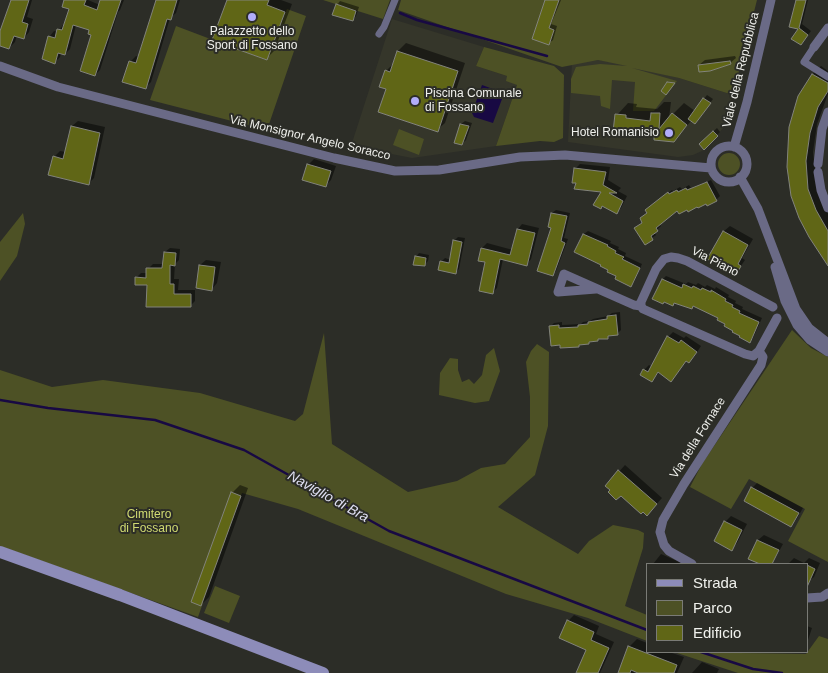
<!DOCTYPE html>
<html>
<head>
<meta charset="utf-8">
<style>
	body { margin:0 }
	#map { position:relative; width:828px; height:673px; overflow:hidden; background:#2c2d27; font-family:Helvetica,sans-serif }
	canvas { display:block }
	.legend { position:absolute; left:646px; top:563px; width:162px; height:90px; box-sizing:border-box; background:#2c2d27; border:1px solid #7a7b76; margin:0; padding:6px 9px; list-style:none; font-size:15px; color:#f0f1ed }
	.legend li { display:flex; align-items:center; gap:10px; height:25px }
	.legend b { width:25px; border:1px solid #7a7b76 }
</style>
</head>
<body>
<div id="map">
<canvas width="828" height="673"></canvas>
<ul class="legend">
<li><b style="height:6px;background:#8d8cb9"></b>Strada</li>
<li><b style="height:14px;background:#4d5125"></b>Parco</li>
<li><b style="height:14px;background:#606616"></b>Edificio</li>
</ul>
</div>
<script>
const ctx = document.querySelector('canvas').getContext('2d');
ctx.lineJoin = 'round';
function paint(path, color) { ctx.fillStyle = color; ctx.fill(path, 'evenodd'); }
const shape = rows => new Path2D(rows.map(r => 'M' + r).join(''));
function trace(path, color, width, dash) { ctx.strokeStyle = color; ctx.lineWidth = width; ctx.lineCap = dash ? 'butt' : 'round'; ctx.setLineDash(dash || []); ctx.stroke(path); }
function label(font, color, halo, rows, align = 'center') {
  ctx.font = font + ' Helvetica,sans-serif'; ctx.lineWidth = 4; ctx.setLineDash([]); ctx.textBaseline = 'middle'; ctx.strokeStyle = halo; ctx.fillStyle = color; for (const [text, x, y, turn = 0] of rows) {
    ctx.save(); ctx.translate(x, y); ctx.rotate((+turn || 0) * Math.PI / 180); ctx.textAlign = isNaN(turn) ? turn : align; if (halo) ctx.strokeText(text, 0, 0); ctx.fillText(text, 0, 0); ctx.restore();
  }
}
const built = shape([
	[392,19,484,47,476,66,507,76,517,85,496,146,412,158,351,146],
	[598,60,625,64,679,78,733,95,725,126,704,150,693,155,678,157,568,142,572,62]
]);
const green = shape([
	[323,0,390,0,383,19],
	[401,0,757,0,733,95,679,78,632,68,677,81,654,111,633,111,635,82,612,80,610,109,601,106,600,96,571,93,571,79,576,67,600,64,627,66,598,60,562,67,398,10],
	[287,9,306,16,267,130,150,100,176,26,266,60],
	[484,47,554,66,564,75,563,138,554,142,540,141,496,146,517,85,506,81,507,76,476,66],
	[399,129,424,139,419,155,393,145],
	'718 164a11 11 0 1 1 22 0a11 11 0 1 1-22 0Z',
	[23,213,25,224,17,256,0,281,0,242],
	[792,330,811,348,828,357,828,562,788,541,805,509,749,479,731,509,690,487,702,464],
	[324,333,332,444,408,492,457,481,481,468,505,464,530,437,530,397,526,362,531,351,537,344,549,352,548,426,535,475,498,507,578,554,589,541,613,525,638,530,644,533,643,548,625,606,647,615,647,641,588,618,506,594,298,509,242,493,198,617,0,546,0,370,52,387,103,380,200,393,295,421,303,414],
	[494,348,500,371,489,401,475,403,439,395,440,373,450,358,458,359,458,370,462,382,469,379,474,384,482,375,486,355],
	[215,586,240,596,229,623,204,613],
	[819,636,828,639,828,673,738,673,674,652,806,654]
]);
const water = shape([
	[482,85,493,89,492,95,502,99,493,123,474,117,472,113]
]);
const shadow = shape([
	[12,0,32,0,27,17,33,19,29,32,24,38,17,35,15,42,9,48,0,45,0,36],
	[65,0,88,0,100,5,101,0,124,0,120,10,118,12,100,70,95,75,92,34,91,29,76,25,70,49,65,54,61,53,60,57,55,62,44,59,50,36,54,31,58,32,63,25,65,25,71,9],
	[157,0,180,0,176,13,170,18,151,82,145,88,130,62,136,56,139,57],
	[228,0,281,0,292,4,274,51,266,59],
	[546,0,561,0,551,24,557,26,553,40,549,43],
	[797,0,808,0,802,24,811,31,804,40,793,38,800,28,790,26],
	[340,1,359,7,356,16,353,20,337,5],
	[406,43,465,63,445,123,437,130,387,88,386,71,394,63,398,51],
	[735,56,736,58,730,63,699,65,705,60],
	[821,66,828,71,828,94,817,124,813,152,816,181,828,209,828,261,810,237,799,97,813,74],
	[707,95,713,99,698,119,692,120,673,141,655,135,617,115,628,103,637,104,636,107,657,109,664,102,671,102,669,118,684,103,695,111],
	[78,121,105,127,94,178,88,184,54,157,60,151,66,152,72,126],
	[465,121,472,123,466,140,462,144,461,124],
	[717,128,720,132,704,148,700,144],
	[314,159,336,166,331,180,325,186,308,165],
	[580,164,610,167,608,180,621,188,618,191,627,196,621,208,616,212,603,205,601,207,603,190,577,182,575,169],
	[711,180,720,196,716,200,688,208,678,209,659,224,661,226,654,232,656,235,645,243,636,228,643,222,641,218,648,212,650,206,672,190,673,191,680,187,682,189,689,185,691,188],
	[556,210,570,213,564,238,568,239,556,271,553,275,552,213],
	[522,224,539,228,531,259,527,264,503,259,497,288,492,293,487,261,482,248,487,243,513,250,518,229],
	[730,226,753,239,742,258,745,260,736,273,709,258,724,231],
	[588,231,611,241,610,243,619,247,618,249,626,253,625,256,642,264,634,282,631,285,610,269,576,252,584,234],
	[458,237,465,238,459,269,455,273,441,262,445,258,451,260,454,241],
	[170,248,180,249,179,260,175,264,174,279,179,279,178,290,195,290,195,301,190,306,136,278,141,273,148,273,148,269,153,264,164,264,165,252],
	[419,253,429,255,428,261,424,265,416,257],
	[206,260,221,262,217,283,212,289,200,265],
	[666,276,686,284,688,282,696,285,698,283,705,287,707,285,715,289,716,287,729,295,728,297,736,301,735,303,743,307,742,309,762,318,753,338,750,341,719,317,663,279],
	[620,312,621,330,617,334,591,340,588,343,551,326,554,323,562,322,562,325,581,324,583,322,590,321,593,319,608,316,612,313],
	[673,332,684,338,686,336,701,346,694,357,659,372,652,381,644,370,649,365,652,367,668,337],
	[625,465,662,498,653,508,611,490,606,486],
	[757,483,803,508,796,520,791,525,752,488],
	[240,485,248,488,209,597,201,605,232,493],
	[731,516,747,524,737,543,732,549,725,522],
	[764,535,783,544,772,564,762,564,750,558,758,540],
	[661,554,684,564,653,564],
	[794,558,804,563,809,558,820,563,814,577,808,582,807,564,788,564],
	[574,615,599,626,596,634,614,642,600,673,577,673,588,650,568,621],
	[807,626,812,628,807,643],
	[637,639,647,643,647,652,669,652,684,657,677,673,642,673,635,670,634,673,619,673,629,647],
	[702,662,719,669,717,673,692,673]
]);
const stream = shape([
	[400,13,417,20,547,56],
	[0,400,48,408,155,420,244,450,389,531,647,630],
	[701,652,753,669,782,673]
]);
const building = shape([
	[11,0,29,0,22,22,28,24,24,39,14,36,9,49,0,46,0,31,11,0],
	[64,0,86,0,84,5,97,10,100,0,121,0,95,76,80,71,91,35,88,34,89,30,73,25,65,55,58,53,55,64,42,59,48,36,55,38,57,29,62,30,69,9,62,7,64,0],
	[156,0,177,0,171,20,167,19,146,89,122,82,129,61,136,63,156,0],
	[227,0,269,0,267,5,285,12,267,60,212,40,227,0],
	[545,0,559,0,549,28,554,30,549,45,532,39,545,0],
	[796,0,806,0,799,28,808,35,801,45,791,39,798,29,789,27,796,0],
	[336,4,356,11,353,21,332,15,336,4],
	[397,51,458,71,438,132,378,112,386,89,379,87,385,70,390,72,397,51],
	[730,61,731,64,710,71,699,72,698,65,730,61],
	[812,74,828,83,828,91,818,107,810,133,806,161,808,189,816,210,828,231,828,266,809,237,799,218,791,196,787,167,789,127,798,96,812,74],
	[667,82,675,83,666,95,661,91,667,82],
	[703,98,711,103,695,124,688,119,703,98],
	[651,113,660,113,659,129,672,113,687,125,674,142,654,140,654,136,613,132,615,114,626,115,626,118,650,121,651,113],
	[460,124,469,126,462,145,454,143,460,124],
	[71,126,100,133,89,185,48,175,53,156,63,159,71,126],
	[713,131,718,136,704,150,699,144,713,131],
	[307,164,331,171,326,187,302,180,307,164],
	[574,168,606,172,603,185,617,193,609,193,623,201,617,214,602,206,601,209,593,205,601,192,574,189,576,183,572,183,574,168],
	[707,182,717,201,707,206,706,204,698,208,697,207,688,212,687,210,679,214,677,211,656,228,658,231,651,236,653,240,645,245,634,228,642,223,640,218,647,213,645,210,668,192,669,194,677,190,678,192,686,188,687,190,707,182],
	[551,213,567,216,561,241,565,243,553,276,537,271,551,228,548,227,551,213],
	[517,229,535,233,527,266,500,259,493,294,479,291,485,262,478,261,481,248,510,255,517,229],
	[723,231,748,245,738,264,741,266,736,275,707,259,723,231],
	[583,234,608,245,607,246,616,251,615,253,624,257,622,259,640,268,631,287,615,279,616,276,607,272,608,270,600,266,601,265,574,252,583,234],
	[453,240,462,242,456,274,438,270,440,261,449,263,453,240],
	[164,252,176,253,175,266,170,265,170,284,174,284,174,294,191,294,191,307,146,307,147,285,135,285,135,277,146,278,146,268,162,268,164,252],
	[415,256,426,258,425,266,413,265,415,256],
	[199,265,215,267,212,291,196,288,199,265],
	[662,279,682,288,683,284,692,288,693,286,701,290,702,288,711,292,711,290,726,299,725,301,733,305,732,307,740,311,739,313,759,322,750,343,739,337,740,336,732,332,733,331,724,326,725,324,717,320,718,318,693,306,692,309,674,303,673,306,664,302,663,304,652,299,662,279],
	[616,315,618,335,608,336,608,339,598,339,598,341,589,342,589,344,579,345,579,347,560,348,560,345,551,346,549,326,559,325,559,328,578,327,578,325,588,324,588,322,607,319,607,316,616,315],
	[667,336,679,343,681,340,697,352,689,363,686,361,671,382,658,372,652,382,640,375,643,369,648,372,667,336],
	[618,470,657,504,647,516,643,512,641,514,621,496,616,500,608,492,610,490,605,486,618,470],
	[751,487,799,513,791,527,744,501,751,487],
	[231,492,241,496,201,606,191,602,231,492],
	[724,521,742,530,732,551,714,541,724,521],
	[757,540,779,550,772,564,760,564,748,559,757,540],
	[807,565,815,569,807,587,807,565],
	[567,620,594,632,591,640,609,648,598,673,576,673,586,650,559,638,567,620],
	[628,646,677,665,674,673,638,673,631,670,630,673,618,673,628,646]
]);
const pedestrian = shape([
	[379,34,384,27,395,0],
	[814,47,804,62,828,77]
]);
const minor = shape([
	[814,47,828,28],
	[0,66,58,87,334,158,395,171,439,170,520,157,565,155,711,168],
	'711 164a18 18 0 1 1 36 0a18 18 0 1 1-36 0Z',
	[734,147,747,102,771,0],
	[818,164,822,129,828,112],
	[818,172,821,190,828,208],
	[740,177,758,209,796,309,809,328,828,343],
	[775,267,785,301,797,325,810,340,828,352],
	[596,289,558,292,564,274,634,305,641,306,643,309,745,354,753,356,759,351],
	[641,306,641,302,656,269,664,259,671,257,678,258,687,261,773,307],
	[692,564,669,551,664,545,660,532,663,520,684,484,761,365,763,357,759,351,777,318],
	[807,598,822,597,828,593]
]);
const secondary = shape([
	[0,552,120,595,323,673]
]);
const markers = [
	[252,17,5,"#b1adfa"],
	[415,101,5,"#b1adfa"],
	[669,133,5,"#b1adfa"]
];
const poiNames = [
	["Palazzetto dello",252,32],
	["Sport di Fossano",252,46],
	["Piscina Comunale",425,94,"left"],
	["di Fossano",425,108,"left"],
	["Hotel Romanisio",659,133,"right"]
];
const streetNames = [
	["Viale della Repubblica",741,70,-76],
	["Via Monsignor Angelo Soracco",310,138,13],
	["Via Piano",715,262,27],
	["Via della Fornace",698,438,-58]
];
const parkNames = [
	["Cimitero",149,515],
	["di Fossano",149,529]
];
const waterNames = [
	["Naviglio di Bra",328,497,29]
];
paint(built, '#35362a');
paint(green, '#4d5125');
paint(water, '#180943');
paint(shadow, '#0007');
trace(stream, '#180943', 2.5);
paint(building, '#606616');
trace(building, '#82837c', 1);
trace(pedestrian, '#6a6a86', 7);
trace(minor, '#6a6a86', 9);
trace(secondary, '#8d8cb9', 12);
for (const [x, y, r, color] of markers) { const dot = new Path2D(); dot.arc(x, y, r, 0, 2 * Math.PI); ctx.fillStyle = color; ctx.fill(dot); trace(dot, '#2c2d27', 2); }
label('12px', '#f0f1ed', '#2c2d27', poiNames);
label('12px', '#f0f1ed', '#2c2d27', streetNames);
label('12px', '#d0da71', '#2c2d27', parkNames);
label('italic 14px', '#dfdff2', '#2c2d27', waterNames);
</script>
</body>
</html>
